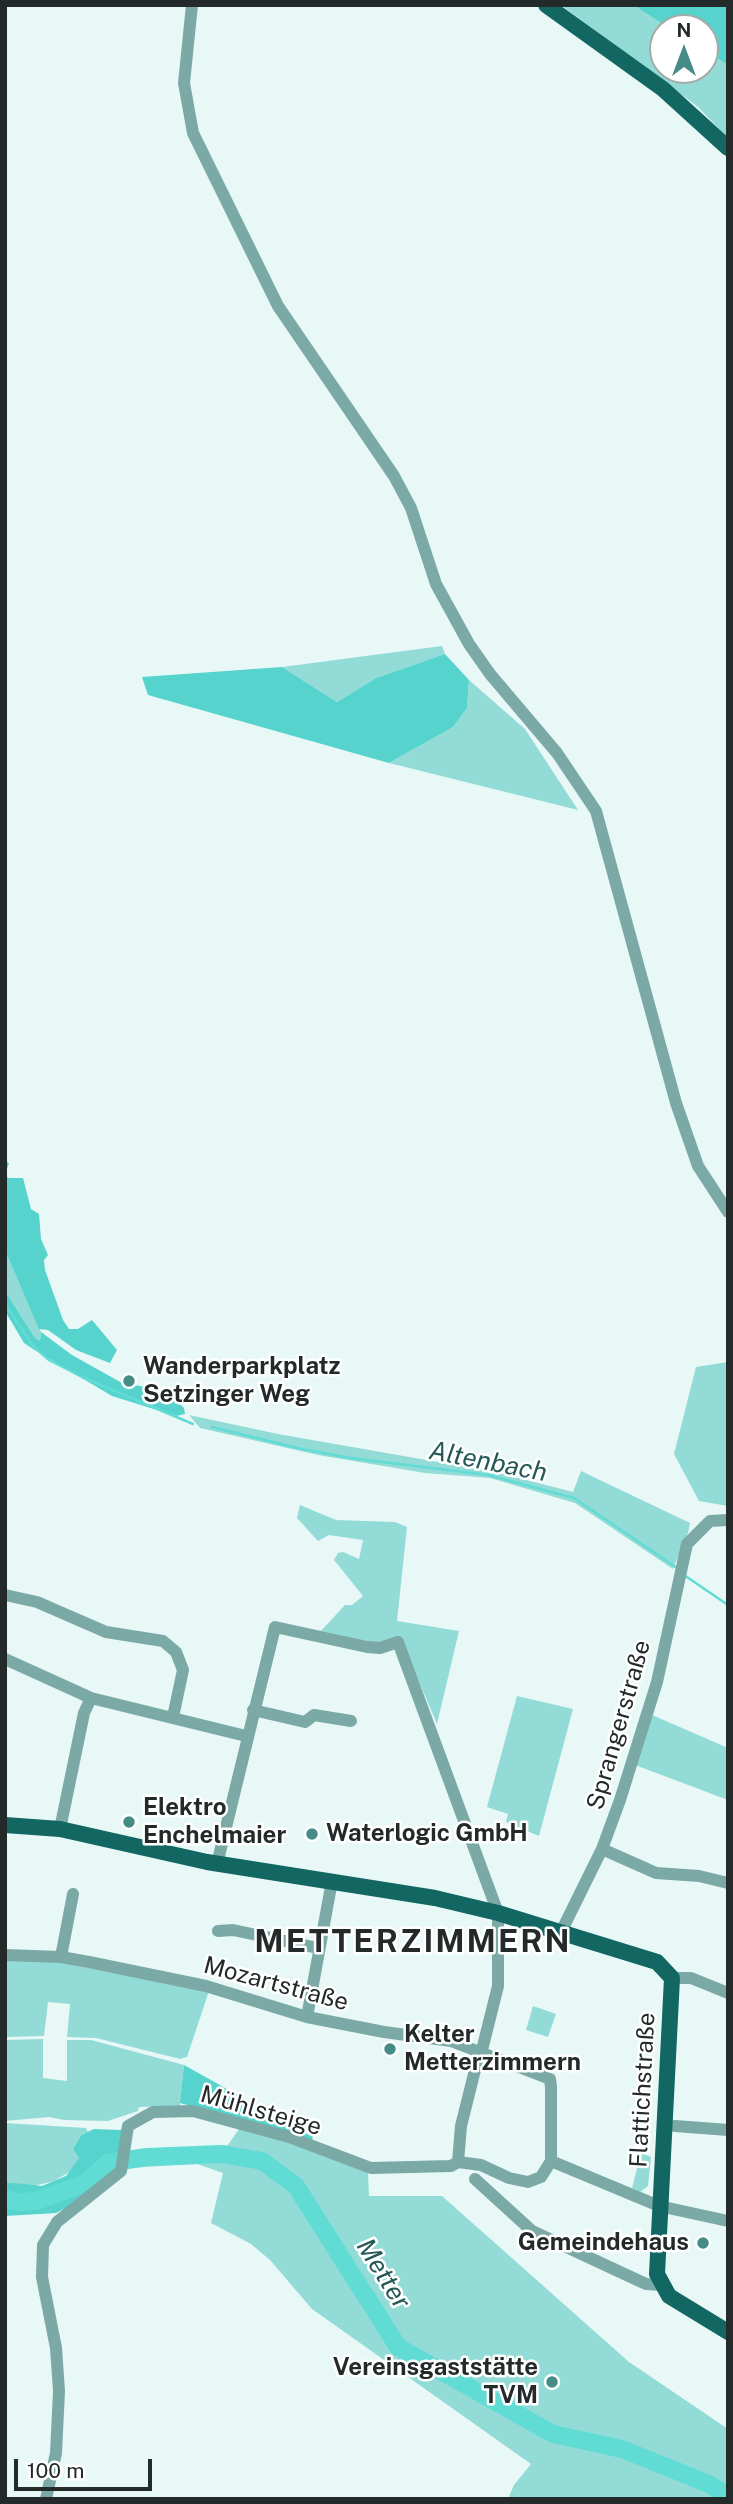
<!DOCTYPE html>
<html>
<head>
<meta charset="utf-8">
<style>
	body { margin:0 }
	#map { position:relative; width:733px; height:2504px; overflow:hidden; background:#e8f8f7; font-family:"Public Sans",sans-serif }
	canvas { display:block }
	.frame { position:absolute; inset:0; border:7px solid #242a29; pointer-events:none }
	.north { position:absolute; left:649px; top:14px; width:70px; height:70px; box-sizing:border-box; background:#fff; border:2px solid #a7aaa9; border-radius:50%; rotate:0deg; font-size:19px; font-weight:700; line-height:28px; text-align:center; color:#242a29 }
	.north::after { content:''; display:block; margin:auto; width:24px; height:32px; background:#458c87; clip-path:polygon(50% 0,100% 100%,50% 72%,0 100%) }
	.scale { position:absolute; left:14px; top:2459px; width:138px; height:32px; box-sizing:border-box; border:4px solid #242a29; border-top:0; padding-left:9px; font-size:21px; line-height:24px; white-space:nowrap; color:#242a29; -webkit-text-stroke:5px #fff; paint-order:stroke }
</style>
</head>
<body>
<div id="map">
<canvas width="733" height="2504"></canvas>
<div class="frame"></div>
<div class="north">N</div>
<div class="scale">100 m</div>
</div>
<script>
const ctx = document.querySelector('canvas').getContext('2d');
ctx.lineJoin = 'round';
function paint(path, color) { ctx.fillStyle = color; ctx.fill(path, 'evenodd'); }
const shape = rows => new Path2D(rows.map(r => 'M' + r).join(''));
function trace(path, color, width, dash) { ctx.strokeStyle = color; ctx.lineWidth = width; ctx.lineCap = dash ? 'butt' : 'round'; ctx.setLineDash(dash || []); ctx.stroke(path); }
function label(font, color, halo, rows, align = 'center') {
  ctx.font = font + ' "Public Sans",sans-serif'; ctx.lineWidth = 5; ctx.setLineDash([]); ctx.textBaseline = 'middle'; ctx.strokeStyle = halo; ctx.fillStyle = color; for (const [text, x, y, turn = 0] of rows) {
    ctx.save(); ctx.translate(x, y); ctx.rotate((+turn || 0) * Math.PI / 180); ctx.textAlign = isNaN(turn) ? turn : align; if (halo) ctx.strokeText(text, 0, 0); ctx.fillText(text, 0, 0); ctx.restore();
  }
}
const green = shape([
	[561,5,633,5,669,28,663,28,663,70,705,70,705,51,728,65,728,138,698,107],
	[442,646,445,654,376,678,337,702,282,667],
	[469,680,525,729,578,810,389,763,453,727,467,708],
	[5,1250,41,1332,40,1341,35,1338,5,1291],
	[728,1362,728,1506,699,1501,674,1454,696,1367],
	[189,1415,278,1434,495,1472,573,1492,581,1471,690,1523,688,1533,673,1569,575,1503,490,1478,425,1473,318,1455,200,1428],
	[300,1505,336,1520,395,1522,407,1527,397,1621,459,1631,437,1724,406,1651,321,1631,345,1605,352,1605,363,1596,334,1560,338,1553,343,1552,359,1559,363,1540,329,1535,318,1541,297,1518],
	[517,1696,573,1709,539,1836,506,1822,508,1814,487,1807],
	[643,1711,728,1748,728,1800,627,1762],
	[5,1960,52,1961,209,1991,187,2057,180,2059,96,2038,67,2037,70,2004,48,2002,44,2036,5,2037],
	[533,2006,556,2014,548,2037,526,2030],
	[43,2039,43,2078,67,2081,67,2040,91,2040,184,2065,180,2106,139,2107,138,2111,108,2121,64,2120,49,2117,5,2121,5,2040],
	[5,2123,86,2128,88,2132,81,2135,73,2149,79,2158,71,2171,54,2181,34,2186,5,2182],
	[241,2126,294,2142,368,2172,369,2196,442,2196,629,2362,728,2429,728,2499,508,2499,514,2485,531,2464,312,2309,270,2260,251,2244,211,2223,223,2173,197,2164,127,2168,127,2153,228,2145],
	[641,2153,651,2157,648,2186,640,2192,632,2188]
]);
const forest = shape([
	[633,5,728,5,728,65,705,51,705,28,669,28],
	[445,654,469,680,467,708,453,727,389,763,148,695,142,677,282,667,337,702,376,678],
	[5,1158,9,1164,5,1173,8,1178,23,1178,31,1209,39,1214,41,1239,48,1255,44,1260,45,1270,63,1320,69,1329,78,1329,92,1320,117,1350,110,1363,76,1350,48,1330,39,1329,5,1250],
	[5,1291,35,1338,40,1341,41,1332,72,1355,122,1383,164,1390,184,1408,185,1414,176,1416,112,1396,33,1349,24,1343,5,1311],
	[184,2065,313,2137,312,2140,180,2103],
	[128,2126,121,2171,104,2188,56,2213,5,2216,5,2182,42,2186,66,2176,79,2158,73,2149,81,2135,94,2129,120,2130]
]);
const stream = shape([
	[5,1304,33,1346,49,1360,84,1378,193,1424],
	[212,1427,297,1448,350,1458,488,1475,574,1498,677,1568],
	[684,1575,728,1605]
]);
const river = shape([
	[5,2199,18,2202,36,2201,84,2184,108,2163,147,2157,221,2154,262,2161,296,2186,398,2347,553,2434,622,2449,709,2484,728,2496]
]);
const minor = shape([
	[192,5,184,83,193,133,278,306,394,476,411,508,436,584,469,644,490,674,557,753,596,811,676,1103,698,1166,728,1212],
	[5,1595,37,1602,106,1632,163,1641,176,1652,183,1670,173,1717],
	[5,1659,91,1698,246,1736],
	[253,1710,305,1722,314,1715,351,1721],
	[60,1829,84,1713,91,1698],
	[602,1849,656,1873,699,1876,728,1883],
	[217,1864,275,1627,367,1647,380,1648,398,1642,498,1913,498,1986,482,2050],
	[218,1931,233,1930,318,1948],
	[561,1932,602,1849,620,1800,657,1682,687,1544,710,1521,728,1520],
	[5,1955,61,1957,89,1962,206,1986,307,2017,384,2032,451,2041,550,2079,551,2087,551,2161,541,2177,528,2182,509,2178,481,2165,458,2162,451,2166,371,2168,289,2137,193,2111,153,2112,128,2126,121,2171,57,2222,43,2245,42,2277,56,2348,59,2391,56,2453,46,2499],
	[61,1957,73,1894],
	[672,1978,691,1978,728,1993],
	[307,2017,332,1881],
	[675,2126,728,2130],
	[551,2161,659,2206,728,2221],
	[458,2162,461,2126,480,2050],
	[475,2179,532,2231,646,2284,661,2285]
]);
const major = shape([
	[546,5,663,89,728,148],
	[5,1825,60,1829,207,1862,435,1898,498,1913,657,1962,672,1978,657,2274,669,2296,728,2332]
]);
const markers = [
	[129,1381,7,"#458c87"],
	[129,1822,7,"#458c87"],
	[312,1834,7,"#458c87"],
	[390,2049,7,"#458c87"],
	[703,2243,7,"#458c87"],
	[552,2382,7,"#458c87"]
];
const poiNames = [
	["Wanderparkplatz",143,1367],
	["Setzinger Weg",143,1395],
	["Elektro",143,1808],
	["Enchelmaier",143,1836],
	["Waterlogic GmbH",326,1834],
	["Kelter",404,2035],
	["Metterzimmern",404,2063],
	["Gemeindehaus",689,2243,"right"],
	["Vereinsgaststätte",538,2368,"right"],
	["TVM",538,2396,"right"]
];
const streetNames = [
	["Sprangerstraße",619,1725,-74],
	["Mozartstraße",276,1984,15],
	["Flattichstraße",643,2090,-87],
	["Mühlsteige",261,2111,16]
];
const waterNames = [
	["Altenbach",488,1462,11],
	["Metter",383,2274,58]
];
const districtNames = [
	["METTERZIMMERN",413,1942]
];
paint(green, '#93dbd6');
paint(forest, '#55d3cc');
trace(stream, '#60dcd5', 2.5);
trace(river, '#60dcd5', 18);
trace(minor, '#7ba9a6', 12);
trace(major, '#126763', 16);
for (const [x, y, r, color] of markers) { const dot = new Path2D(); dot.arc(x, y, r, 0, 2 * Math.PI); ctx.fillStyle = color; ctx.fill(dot); trace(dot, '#fff', 2.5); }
label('bold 24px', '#242a29', '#fff', poiNames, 'left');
label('24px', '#242a29', '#fff', streetNames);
label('italic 26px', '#245956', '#fff', waterNames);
ctx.letterSpacing = '2px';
label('bold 32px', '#242a29', '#fff', districtNames);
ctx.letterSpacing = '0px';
</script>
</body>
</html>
